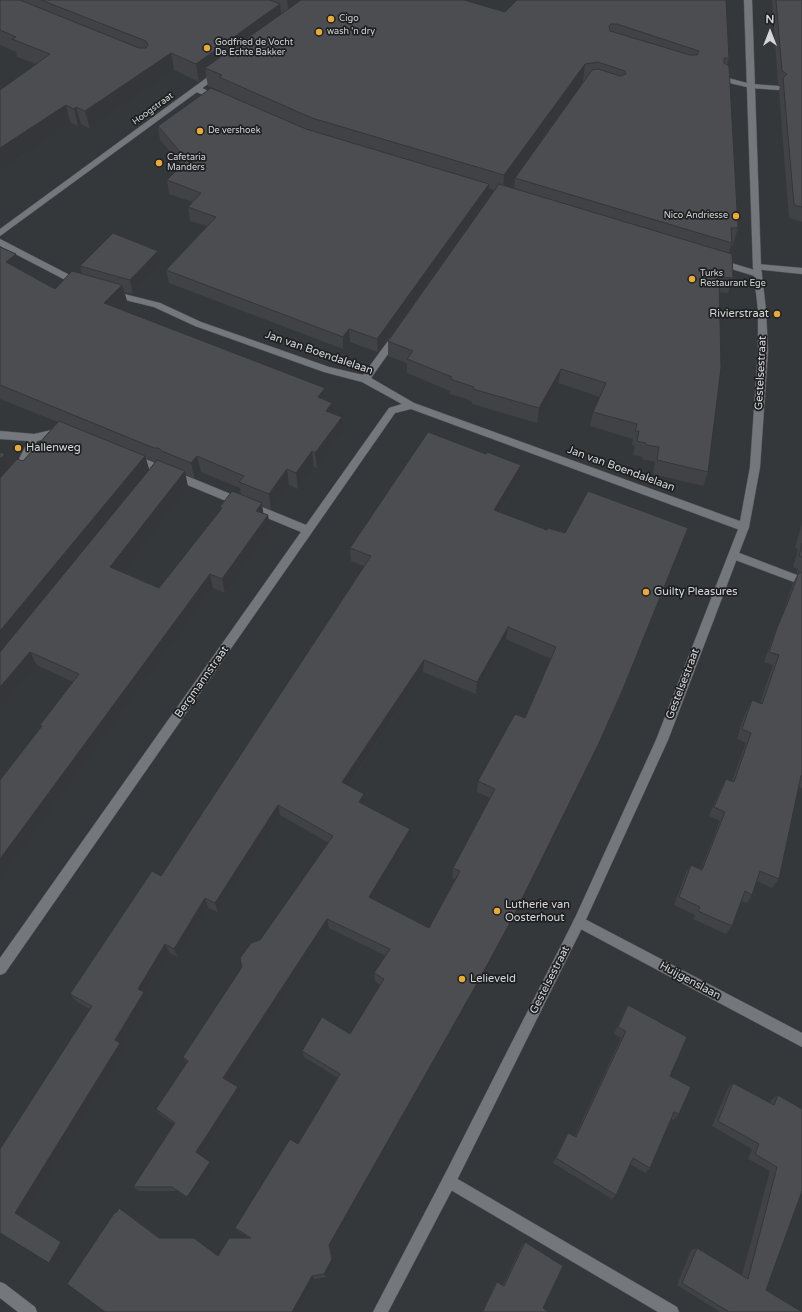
<!DOCTYPE html>
<html>
<head>
<meta charset="utf-8">
<style>
	body { margin:0 }
	#map { position:relative; width:802px; height:1312px; overflow:hidden; background:#35383b; font-family:"Varela Round",sans-serif }
	canvas { display:block }
	.north { position:absolute; left:750px; top:12px; width:40px; height:40px; -webkit-text-stroke:3px #1e1f21; paint-order:stroke; rotate:0deg; font-size:11px; font-weight:700; line-height:16px; text-align:center; color:#d4d6d8 }
	.north::after { content:''; display:block; margin:auto; width:14px; height:18px; background:#d4d6d8; clip-path:polygon(50% 0,100% 100%,50% 72%,0 100%) }
</style>
</head>
<body>
<div id="map">
<canvas width="802" height="1312"></canvas>
<div class="north">N</div>
</div>
<script>
const ctx = document.querySelector('canvas').getContext('2d');
ctx.lineJoin = 'round';
const shape = rows => new Path2D(rows.map(r => 'M' + r).join(''));
function trace(path, color, width, dash) { ctx.strokeStyle = color; ctx.lineWidth = width; ctx.lineCap = dash ? 'butt' : 'round'; ctx.setLineDash(dash || []); ctx.stroke(path); }
function paint(path, color) { ctx.fillStyle = color; ctx.fill(path, 'evenodd'); }
function label(font, color, halo, rows, align = 'center') {
  ctx.font = font + ' "Varela Round",sans-serif'; ctx.lineWidth = 3.5; ctx.setLineDash([]); ctx.textBaseline = 'middle'; ctx.strokeStyle = halo; ctx.fillStyle = color; for (const [text, x, y, turn = 0] of rows) {
    ctx.save(); ctx.translate(x, y); ctx.rotate((+turn || 0) * Math.PI / 180); ctx.textAlign = isNaN(turn) ? turn : align; if (halo) ctx.strokeText(text, 0, 0); ctx.fillText(text, 0, 0); ctx.restore();
  }
}
const service = shape([
	[721,77,724,77,751,84,778,86,782,88,778,90,751,88,721,81,721,77],
	[734,551,802,577,802,585,730,558,729,555,730,552,734,551],
	[449,1174,677,1307,679,1312,658,1312,444,1186,442,1181,444,1176,449,1174]
]);
const minor = shape([
	[194,87,200,87,222,98,221,100,215,100,194,91,194,87],
	[0,239,83,282,84,284,80,287,77,286,0,246,0,239],
	[718,259,761,272,762,274,758,277,715,264,714,262,718,259],
	[757,264,802,268,802,274,754,269,753,267,754,265,757,264],
	[112,291,160,303,201,322,329,367,363,375,394,333,400,333,402,335,400,337,371,378,414,403,748,524,749,527,748,530,740,530,411,409,395,413,5,973,0,975,0,958,301,532,132,462,130,459,132,456,138,456,306,525,389,408,402,404,362,382,324,372,195,326,154,307,109,296,108,294,112,291],
	[61,428,64,429,66,432,64,435,37,441,22,474,4,495,0,496,0,485,14,469,28,441,0,439,0,431,34,434,61,428],
	[579,916,802,1033,802,1047,575,926,573,922,575,918,579,916],
	[0,1282,5,1284,35,1307,37,1312,18,1312,0,1298,0,1282]
]);
const tertiary = shape([
	[744,0,752,0,761,267,766,310,768,351,760,467,749,527,668,740,583,926,454,1186,388,1312,373,1312,444,1176,575,918,656,740,739,527,750,467,758,351,758,310,753,267,744,0],
	[216,71,219,71,223,73,0,236,0,229,216,71]
]);
const wall = shape([
	[0,0,464,0,505,12,726,0,729,58,727,65,738,228,733,245,731,245,729,253,733,278,728,293,719,292,708,472,703,486,653,474,655,462,642,459,643,457,633,455,635,446,632,445,633,439,590,426,593,412,600,397,558,383,537,423,472,404,472,401,450,394,450,391,407,373,407,363,388,356,388,341,495,190,488,188,488,197,378,352,350,342,343,349,169,283,166,270,207,226,190,221,188,207,193,202,169,194,167,180,182,165,160,140,158,126,221,92,221,91,208,86,206,76,199,82,174,70,90,129,81,124,78,126,70,122,36,64,17,57,16,52,0,45],
	[583,81,584,81,515,178,514,189,507,187],
	[772,0,802,0,802,222,789,218,779,91,780,86,778,84],
	[0,247,22,271,55,289,82,274,80,266,158,251,161,265,133,294,124,292,127,301,119,309,325,388,326,400,343,433,317,468,314,467,298,489,289,485,271,509,262,506,263,514,268,515,270,531,225,593,213,588,0,881,0,780,41,727,40,725,73,682,37,665,0,710,5,454,10,467,23,461,58,422,0,399],
	[146,458,155,462,149,470],
	[201,472,240,488,241,495,220,507,221,510,159,588,123,572,188,487,185,475,195,479],
	[519,479,500,512,547,530,565,533,683,541,619,701,596,754,511,926,477,988,330,1248,334,1261,326,1277,105,1312,116,1213,125,1212,160,1238,218,1256,249,1238,239,1232,235,1228,298,1144,338,1078,304,1057,302,1051,350,1034,380,985,375,981,374,973,386,956,329,928,229,1081,241,1093,201,1156,210,1162,214,1167,192,1201,177,1191,139,1191,133,1187,174,1124,161,1115,156,1109,187,1064,183,1057,260,940,329,843,280,815,218,912,208,908,178,957,170,953,145,994,149,1000,122,1044,126,1049,23,1217,69,1246,56,1265,49,1263,0,1233,90,1009,77,1002,70,994,161,876,364,566,351,561,350,548],
	[506,639,551,659,525,718,478,781,477,792,490,798,453,868,452,878,455,879,429,928,373,899,409,839,364,805,348,786,423,672,476,694],
	[802,524,802,788,798,787,779,879,772,888,757,881,752,895,747,903,741,901,732,926,726,934,693,919,695,915,674,905,686,873,691,865,701,869,720,821,709,816,721,788,726,779,732,781,746,743,737,739,741,725,747,710,752,700,760,703,773,665,764,662,772,640,783,613,793,583,798,574,796,573,798,569,793,567,798,549,795,548],
	[628,1005,670,1076,679,1114,673,1120,671,1119,650,1168,645,1173,630,1164,616,1195,612,1199,553,1163,565,1138,568,1133,575,1136,621,1038,614,1034,624,1012],
	[733,1083,770,1103,771,1100,778,1095,802,1109,802,1192,766,1290,802,1312,720,1312,677,1285,691,1250,697,1248,742,1275,770,1171,748,1159,752,1149,712,1126,728,1088],
	[525,1242,543,1308,549,1312,482,1312,495,1284,497,1282,503,1285,522,1245]
]);
const shadedWall = shape([
	[287,0,310,0,289,16],
	[280,4,282,21,205,68,206,76,199,82,196,64],
	[171,53,174,70,90,129,85,111],
	[585,64,583,81,503,193,504,175],
	[66,105,70,122,0,169,0,148],
	[76,107,81,124,78,126,74,109],
	[489,184,488,197,378,352,377,339],
	[158,251,161,265,133,294,130,280],
	[16,254,22,271,6,262],
	[122,285,127,301,109,320,104,303],
	[349,329,350,342,343,349,343,337],
	[561,369,558,383,537,423,539,408],
	[325,388,326,404,318,397],
	[332,403,334,419,326,411],
	[342,417,343,433,317,468,315,453],
	[312,451,314,467,298,489,296,473],
	[5,454,11,470,0,483,0,459],
	[145,456,150,472,0,655,0,631],
	[197,456,201,472,195,479,191,463],
	[521,465,519,479,493,523,494,510],
	[287,469,289,485,271,509,269,494],
	[185,471,188,487,116,582,110,567],
	[262,503,264,518,256,511],
	[268,515,270,531,225,593,222,579],
	[688,528,683,541,619,701,596,754,511,926,477,988,330,1248,334,1261,326,1277,324,1274,329,1245],
	[210,574,213,588,0,881,0,859],
	[508,627,506,639,476,694,477,682],
	[30,652,37,665,0,710,0,687],
	[424,660,423,672,343,793,342,782],
	[364,794,364,805,359,802],
	[278,805,280,815,218,912,215,903],
	[410,829,409,839,369,906,369,897],
	[205,898,208,908,178,957,174,949],
	[327,919,329,928,227,1084,223,1078],
	[165,944,170,953,145,994,149,1000,122,1044,126,1049,23,1217,69,1246,56,1265,49,1263,15,1213,115,1040,138,989],
	[238,1087,241,1093,200,1157,196,1152],
	[210,1162,214,1167,192,1201,187,1197],
	[312,1276,314,1278,295,1312,292,1312]
]);
const building = shape([
	[0,0,20,0,139,48,146,48,148,45,146,41,41,0,270,0,280,4,196,64,171,53,85,111,76,107,74,109,66,105,0,148,0,90,50,54,12,39,16,37,0,30,0,0],
	[301,0,464,0,505,12,517,0,726,0,729,58,724,58,724,63,729,66,738,228,731,228,732,243,515,178,592,70,598,69,620,76,626,74,625,71,598,62,585,64,504,175,312,118,219,77,222,75,205,68,301,0],
	[611,24,617,24,699,51,697,55,690,55,610,31,609,26,611,24],
	[776,0,802,0,802,207,794,205,783,78,787,74,782,71,776,0],
	[211,88,306,129,489,184,377,339,349,329,343,337,166,270,216,217,188,207,201,193,167,180,187,160,158,126,211,88],
	[499,184,732,254,733,278,719,277,721,368,708,472,657,460,659,447,646,445,646,443,637,441,639,431,635,431,637,424,593,412,606,383,561,369,539,408,473,389,474,387,450,379,452,377,407,359,413,351,388,341,499,184],
	[113,233,158,251,130,280,80,266,113,233],
	[0,247,16,254,6,262,55,289,72,271,122,285,104,303,325,388,318,397,332,403,326,411,342,417,315,453,312,451,296,473,287,469,269,494,239,482,244,476,197,456,191,463,162,451,159,448,154,448,0,385,0,247],
	[59,421,145,456,0,631,0,478,17,459,23,461,59,421],
	[428,432,486,454,487,452,521,465,494,510,547,530,548,528,565,533,588,491,688,528,623,689,599,743,513,917,479,980,329,1245,332,1259,324,1274,312,1276,292,1312,105,1312,67,1284,115,1212,116,1213,119,1208,159,1238,194,1238,218,1256,229,1238,251,1238,235,1228,290,1139,298,1144,340,1074,302,1051,322,1017,350,1034,384,979,374,973,390,949,327,919,223,1078,238,1087,196,1152,210,1162,187,1197,172,1187,133,1187,175,1123,156,1109,188,1061,183,1057,242,967,240,958,251,943,260,940,333,836,278,805,215,903,205,898,174,949,165,944,138,989,144,992,115,1040,120,1043,15,1213,61,1242,49,1263,0,1233,0,1149,92,1006,70,994,152,871,161,876,371,556,350,548,428,432],
	[508,627,556,647,525,718,515,714,478,781,495,789,453,868,460,871,429,928,369,897,410,829,359,802,364,794,342,782,424,660,477,682,508,627],
	[0,452,5,454,0,459,0,452],
	[157,460,185,471,110,567,159,588,222,508,220,507,232,491,262,503,256,511,268,515,222,579,210,574,0,859,0,780,42,726,40,725,79,674,30,652,0,687,0,652,157,460],
	[802,544,802,557,799,556,802,544],
	[799,572,802,573,802,776,801,776,779,879,760,871,752,895,745,891,732,926,698,911,700,907,679,897,691,865,702,870,725,812,714,807,726,779,734,782,751,733,742,729,752,700,762,704,779,655,769,652,777,628,788,602,799,572],
	[628,1005,687,1037,670,1076,691,1087,679,1114,674,1112,650,1168,633,1158,616,1195,556,1158,568,1133,576,1137,626,1031,618,1027,628,1005],
	[733,1083,774,1105,778,1095,802,1109,802,1191,766,1290,802,1312,729,1312,682,1283,697,1248,748,1279,777,1167,755,1154,759,1144,718,1121,733,1083],
	[525,1242,563,1266,543,1308,549,1312,485,1312,483,1311,497,1282,504,1286,525,1242]
]);
const markers = [
	[331,19,4,"#e8ab37"],
	[319,32,4,"#e8ab37"],
	[207,48,4,"#e8ab37"],
	[200,131,4,"#e8ab37"],
	[159,163,4,"#e8ab37"],
	[736,216,4,"#e8ab37"],
	[692,279,4,"#e8ab37"],
	[777,314,4,"#e8ab37"],
	[18,448,4,"#e8ab37"],
	[646,592,4,"#e8ab37"],
	[497,911,4,"#e8ab37"],
	[462,979,4,"#e8ab37"]
];
const farPoinames = [
	["Cigo",339,19],
	["wash 'n dry",327,32],
	["Godfried de Vocht",215,43],
	["De Echte Bakker",215,53],
	["De vershoek",208,131],
	["Cafetaria",167,158],
	["Manders",167,168],
	["Nico Andriesse",728,216,"right"],
	["Turks",700,274],
	["Restaurant Ege",700,284]
];
const farStreetnames = [
	["Hoogstraat",153,109,-36]
];
const poiNames = [
	["Rivierstraat",769,314,"right"],
	["Hallenweg",26,448],
	["Guilty Pleasures",654,592],
	["Lutherie van",505,905],
	["Oosterhout",505,918],
	["Lelieveld",470,979]
];
const streetNames = [
	["Jan van Boendalelaan",319,353,19],
	["Gestelsestraat",761,373,-87],
	["Jan van Boendalelaan",621,469,20],
	["Bergmannstraat",202,682,-55],
	["Gestelsestraat",683,684,-69],
	["Gestelsestraat",550,980,-63],
	["Huijgenslaan",690,981,28]
];
trace(service, '#545659', 1);
trace(minor, '#545659', 1);
trace(tertiary, '#545659', 1);
paint(service, '#74777c');
paint(minor, '#74777c');
paint(tertiary, '#74777c');
paint(wall, '#404246');
paint(shadedWall, '#343639');
paint(building, '#4b4d51');
trace(building, '#343639', 1);
for (const [x, y, r, color] of markers) { const dot = new Path2D(); dot.arc(x, y, r, 0, 2 * Math.PI); ctx.fillStyle = color; ctx.fill(dot); trace(dot, '#1e1f21', 1.5); }
label('9px', '#d4d6d8', '#1e1f21', farPoinames, 'left');
label('9px', '#d4d6d8', '#1e1f21', farStreetnames);
label('11px', '#d4d6d8', '#1e1f21', poiNames, 'left');
label('11px', '#d4d6d8', '#1e1f21', streetNames);
</script>
</body>
</html>
